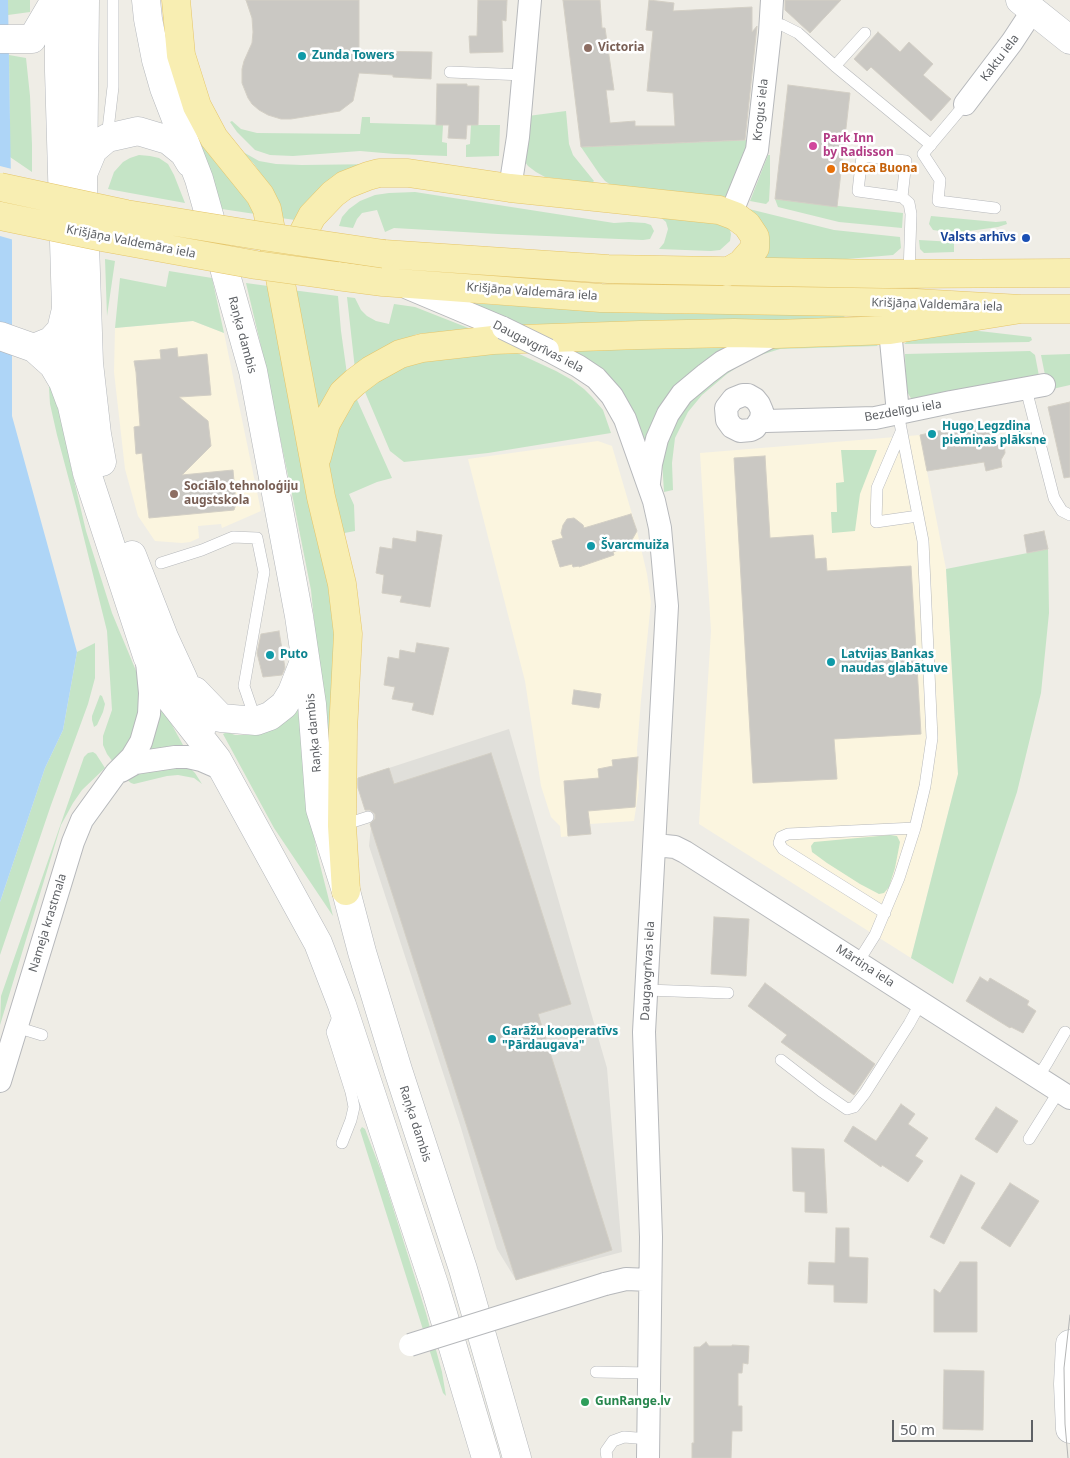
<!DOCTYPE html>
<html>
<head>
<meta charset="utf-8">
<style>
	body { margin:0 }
	#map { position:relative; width:1070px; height:1458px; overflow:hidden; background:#efede6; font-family:"Noto Sans",sans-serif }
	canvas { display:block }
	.scale { position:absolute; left:892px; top:1420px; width:141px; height:22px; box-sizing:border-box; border:2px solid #5e6165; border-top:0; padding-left:6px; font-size:15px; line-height:18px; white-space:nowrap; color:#5e6165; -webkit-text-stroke:4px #fff; paint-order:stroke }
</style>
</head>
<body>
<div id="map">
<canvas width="1070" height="1458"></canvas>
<div class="scale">50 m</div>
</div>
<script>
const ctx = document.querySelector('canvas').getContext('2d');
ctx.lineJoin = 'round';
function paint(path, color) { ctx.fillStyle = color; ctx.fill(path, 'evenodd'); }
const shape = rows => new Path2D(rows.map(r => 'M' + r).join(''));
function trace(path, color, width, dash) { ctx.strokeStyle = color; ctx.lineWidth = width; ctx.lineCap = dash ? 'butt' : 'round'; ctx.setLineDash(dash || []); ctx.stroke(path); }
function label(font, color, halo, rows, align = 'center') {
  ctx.font = font + ' "Noto Sans",sans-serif'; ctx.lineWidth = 5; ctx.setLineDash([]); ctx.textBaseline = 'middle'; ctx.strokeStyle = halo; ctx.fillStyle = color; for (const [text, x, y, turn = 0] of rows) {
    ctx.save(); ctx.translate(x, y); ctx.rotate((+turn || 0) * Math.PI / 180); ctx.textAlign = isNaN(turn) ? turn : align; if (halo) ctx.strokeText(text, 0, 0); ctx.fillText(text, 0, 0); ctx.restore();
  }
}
const commercial = shape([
	[193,321,224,333,261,511,222,528,221,524,198,526,199,538,190,542,182,543,155,541,138,516,125,469,114,372,115,328],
	[920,435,946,569,958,774,911,958,699,824,711,631,700,453],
	[598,441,612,446,637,531,647,574,651,602,641,700,637,750,639,788,634,821,590,824,591,834,561,837,560,826,551,817,541,786,525,681,468,459]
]);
const industrial = shape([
	[509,729,607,1068,622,1252,516,1280,497,1249,461,1128,369,846,371,827,355,779]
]);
const green = shape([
	[8,0,30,0,30,12,8,15],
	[9,55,26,58,30,96,32,145,32,172,10,157],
	[172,55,229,175,251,207,255,214,222,209,199,154],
	[566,111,569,144,573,155,594,181,592,183,545,177,536,172,528,166,523,159,528,116],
	[362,117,370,117,370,123,443,125,442,142,447,143,447,156,395,154,360,151,293,156,270,155,255,150,237,132,230,122,232,121,241,129,257,133,360,134],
	[471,125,500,125,499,156,466,157,466,145,470,144],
	[747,140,745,152,726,197,611,185,605,181,600,175,581,147],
	[243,152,259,161,276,164,302,165,381,164,295,220,281,218,267,183,254,164],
	[139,155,150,156,159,158,168,164,174,175,185,203,108,189,114,172,123,162,130,158],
	[768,155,770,155,770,183,769,201,766,204,750,201],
	[415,192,614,223,629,222,645,223,651,225,654,231,650,239,643,240,498,234,394,228,385,232,377,210,362,213,357,219,353,228,339,226,342,217,349,209,360,201,375,195,389,193],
	[775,199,903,213,902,228,839,222,778,207],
	[749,209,834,230,900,237,901,248,893,255,824,261,752,263,753,216],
	[659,216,711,220,729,227,731,234,730,241,720,250,711,251,659,249,664,243,668,229,666,222],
	[931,216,996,222,1006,221,1007,224,998,227,955,233,933,230,929,224],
	[919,240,954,242,954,252,924,253,920,249],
	[105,259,115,261,107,316],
	[169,271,212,278,224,333,193,321,115,328,120,278,166,287],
	[246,283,268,286,325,543,334,624,335,691,330,779,311,590,294,504,260,342],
	[292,290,338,296,341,331,347,374,320,424],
	[347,297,355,298,361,310,367,316,376,321,389,324,394,304,415,307,471,329,417,334,396,343,355,369],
	[469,303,638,313,842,315,845,317,844,320,521,328],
	[962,329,1031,337,1032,340,1029,342,904,344,917,333],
	[869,338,878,346,780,349,751,358,727,374,702,395,688,412,675,438,672,463,673,490,664,492,662,460,667,436,681,411,697,393,766,345],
	[726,346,698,367,646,446,569,350],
	[1030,351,1035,355,1039,376,912,400,906,390,905,354],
	[515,352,556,371,572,380,584,389,592,397,603,410,611,433,488,453,404,462,390,451,362,385,404,358],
	[1070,354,1070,385,1048,390,1041,355],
	[48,372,51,372,73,476,86,531,112,613,139,678,139,719,128,744,113,762,107,754,103,745,103,736,112,710,107,631,77,510,57,435,50,404],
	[354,393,392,478,377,482,349,494,354,505,355,531,339,534,328,463,331,441],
	[841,450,877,450,860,494,855,531,832,533,831,512,837,512,836,483,844,482],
	[1048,549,1049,613,1041,693,1017,792,953,984,911,958,958,774,946,569],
	[95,643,95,678,88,704,51,805,0,955,0,902,45,768,63,730,77,652],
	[100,695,102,696,105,704,103,712,97,725,94,727,92,720,92,716],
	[161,705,183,745,182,747,146,751],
	[298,709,306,790,317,853,333,916,274,828,223,734,227,732,235,735,252,735,269,731,286,721],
	[93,752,96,754,105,768,82,790,73,803,61,825,0,1025,1,996,84,757,88,753],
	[151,767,190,768,195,773,202,784,194,778,178,775,167,776,134,784,131,783,126,779],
	[890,835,897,836,900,842,895,868,889,887,884,893,879,894,860,884,827,863,812,852,811,846,814,842],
	[362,1127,365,1129,383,1176,426,1313,442,1372,446,1396,443,1393,360,1130]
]);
const water = shape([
	[0,0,8,0,12,243,12,416,77,652,63,730,45,768,0,902]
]);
const pier = shape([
	[0,166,12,169,14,240,0,236]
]);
const building = shape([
	[246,0,359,0,359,51,432,52,431,79,393,77,393,75,359,73,353,101,340,111,291,119,281,119,268,115,259,110,252,104,248,98,242,83,242,69,244,61,252,43,253,32,252,18,246,0],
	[478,0,507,0,506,21,502,20,503,52,470,53,469,36,477,36,478,0],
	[563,0,600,0,602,28,605,28,614,90,606,90,610,123,635,121,635,126,675,126,673,93,647,91,653,31,646,30,649,0,674,3,673,11,752,7,752,32,757,26,745,140,581,147,563,0],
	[785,0,841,0,810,33,785,10,785,0],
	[878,32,900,52,909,42,933,64,923,75,951,99,931,121,871,67,867,71,854,59,878,32],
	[437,84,467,84,467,86,479,86,478,125,467,125,466,139,448,138,449,125,436,125,437,84],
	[788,85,850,93,837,207,775,199,788,85],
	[177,348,178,357,207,354,211,395,179,397,208,421,211,446,182,475,233,470,236,504,234,510,149,518,142,453,136,454,134,427,140,426,136,372,134,361,161,359,160,350,177,348],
	[1070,402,1070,477,1064,478,1048,407,1070,402],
	[994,423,997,438,1004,442,1005,453,1001,460,1002,467,986,471,984,462,927,471,920,435,952,428,957,430,961,426,975,424,976,426,994,423],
	[765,456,770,538,813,535,815,559,826,558,827,571,911,566,921,734,834,739,837,779,753,783,734,458,765,456],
	[631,514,637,531,629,545,629,547,613,552,614,555,579,567,579,566,573,567,572,564,560,567,552,541,563,538,561,533,563,525,567,519,574,518,583,525,584,528,631,514],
	[417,531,442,535,430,607,400,602,402,596,382,593,384,575,376,573,380,547,392,549,393,538,416,542,417,531],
	[1044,531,1048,549,1027,553,1024,535,1044,531],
	[279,631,285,668,282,675,263,677,257,653,261,634,279,631],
	[417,643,449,648,433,715,412,710,414,703,392,699,395,687,384,685,388,657,399,659,400,650,415,653,417,643],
	[574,690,601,694,599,708,572,704,574,690],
	[491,753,571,1004,538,1014,612,1250,516,1280,370,824,375,819,375,814,370,810,365,810,358,788,358,778,389,768,394,784,491,753],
	[638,757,635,807,588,811,591,834,568,836,564,781,599,778,598,769,613,766,612,760,638,757],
	[714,917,749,919,746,976,711,974,714,917],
	[980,977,988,982,990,978,1029,1001,1027,1005,1036,1011,1023,1033,1011,1027,1010,1028,966,1001,980,977],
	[765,983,875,1064,854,1095,781,1042,787,1035,748,1006,765,983],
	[901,1104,915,1114,908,1124,928,1138,915,1156,923,1161,908,1182,882,1165,881,1167,844,1141,853,1126,876,1141,901,1104],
	[996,1107,1018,1121,997,1153,975,1139,996,1107],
	[792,1148,824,1149,827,1213,805,1212,805,1192,793,1191,792,1148],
	[961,1175,975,1183,944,1244,930,1237,961,1175],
	[1010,1183,1039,1201,1010,1247,981,1228,1010,1183],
	[836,1228,849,1228,849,1257,868,1258,867,1303,834,1302,834,1285,808,1284,809,1262,835,1263,836,1228],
	[960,1262,977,1262,977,1332,934,1332,934,1289,940,1293,960,1262],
	[706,1342,709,1346,732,1346,732,1345,749,1346,748,1364,743,1363,742,1373,738,1373,738,1406,742,1406,742,1431,732,1431,731,1458,692,1458,692,1443,694,1443,694,1347,700,1347,706,1342],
	[944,1370,984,1371,983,1430,943,1429,944,1370]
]);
const lane = shape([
	[770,23,782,25,798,33,835,66,931,145],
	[835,66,865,33],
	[450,72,524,75],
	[965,104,923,154,940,180,938,201,995,208],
	[107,138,113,87,113,0],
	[902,197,858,191,862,156,906,161,902,197,909,203,911,214,909,274],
	[1026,389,1054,498,1062,511,1070,515],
	[901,432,877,488,876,522,918,516],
	[161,563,202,550,233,537,257,538,264,572,244,686,256,721],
	[343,825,368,817],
	[885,913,783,849,779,843,781,837,788,834,915,828],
	[858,962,875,935,899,878,915,828,925,786,932,738,923,541,898,413],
	[647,990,728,993],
	[340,1012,332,1032,351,1092,354,1107,351,1120,342,1143],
	[16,1027,42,1035],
	[781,1060,821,1091,847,1109,854,1107,865,1093,909,1024,921,1002],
	[1038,1077,1047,1063,1065,1032],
	[1029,1139,1059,1091],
	[596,1372,650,1373],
	[607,1458,606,1451,613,1441,624,1437,649,1439]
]);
const street = shape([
	[965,104,1012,42,1033,10],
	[510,188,518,137,530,0],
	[727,213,733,209,757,150,770,33,772,0],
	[408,288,503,328],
	[890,330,898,413],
	[548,350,578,366,596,378,612,396,625,419,654,501,660,528,667,606,644,1032,651,1237,648,1458],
	[761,419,755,428,751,430,740,431,732,427,727,420,726,408,733,399,743,395,748,395,755,399,759,404,762,411,761,419,766,421,875,418,951,402,1044,385],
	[649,483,651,464,657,439,668,414,682,394,706,374,722,362,776,334],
	[121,771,135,763,175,757,188,757,201,760,224,770],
	[655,845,675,847,685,852,1070,1098],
	[0,1081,73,842,82,820,116,773,132,757,141,742,149,714,150,693,147,662],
	[605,1284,626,1279,650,1280]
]);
const secondary = shape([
	[85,0,83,184,89,363,97,434,102,462],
	[146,0,148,19,156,60,164,88,199,179,253,371,299,616,312,704,320,809,346,891,362,952,398,1070,463,1269,517,1458],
	[1020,0,1070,40],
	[0,39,32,39],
	[32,39,55,0],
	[83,174,93,150,107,138,138,131,168,140,184,153,190,163],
	[66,309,71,332,74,385,71,402,87,473,147,656,167,695,217,759,318,943,342,1005,435,1287,486,1458],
	[0,336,34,348,53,365,63,382,70,401],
	[34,348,51,341,61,330,66,309,59,71,59,0],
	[132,555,164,637,182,676,203,725],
	[195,691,221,718,256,721,270,716,284,705,292,692,305,659],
	[1070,1344,1068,1384,1070,1429]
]);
const primary = shape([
	[176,0,181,55,197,106,214,138,260,195,267,209,321,497,342,584,348,634,343,731,342,826,346,891],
	[384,254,608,269,884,274,1070,273],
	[289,262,291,256,312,216,333,194,345,185,368,176,379,173,408,173,510,188,719,210,735,216,747,225,755,237,755,248,741,264,727,272],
	[337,276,383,282,601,298,916,303,1021,309,1070,309],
	[317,457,326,423,343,393,355,382,371,370,400,354,422,348,493,340,640,335,734,333,776,334,890,330,1021,309]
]);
const tram = shape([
	[1068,1458,1065,1424,1064,1368,1070,1315]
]);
const streetBridge = shape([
	[503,328,548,350],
	[410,1345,605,1284]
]);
const primaryBridge = shape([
	[0,187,126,214,262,236,384,254],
	[0,216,107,238,256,265,337,276]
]);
const markers = [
	[588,48,5,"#8d6e63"],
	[302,56,5,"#0f9aa8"],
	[813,146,5,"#d1479c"],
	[831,169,5,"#e8710a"],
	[1026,238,5,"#1a4fb4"],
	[932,434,5,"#0f9aa8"],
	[174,494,5,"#8d6e63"],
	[591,546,5,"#0f9aa8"],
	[270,655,5,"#0f9aa8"],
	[831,662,5,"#0f9aa8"],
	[492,1039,5,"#0f9aa8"],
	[585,1402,5,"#2e9e5b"]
];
const educationNames = [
	["Victoria",598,48],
	["Sociālo tehnoloģiju",184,487],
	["augstskola",184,501]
];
const cultureNames = [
	["Zunda Towers",312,56],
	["Hugo Legzdiņa",942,427],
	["piemiņas plāksne",942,441],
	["Švarcmuiža",601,546],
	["Puto",280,655],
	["Latvijas Bankas",841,655],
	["naudas glabātuve",841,669],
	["Garāžu kooperatīvs",502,1032],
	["\"Pārdaugava\"",502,1046]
];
const streetNames = [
	["Kaktu iela",1000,58,-53],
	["Krogus iela",761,110,-84],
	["Krišjāņa Valdemāra iela",131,242,11],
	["Krišjāņa Valdemāra iela",532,292,4],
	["Krišjāņa Valdemāra iela",937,305,2],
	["Raņķa dambis",242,335,75],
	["Daugavgrīvas iela",538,347,27],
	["Bezdelīgu iela",903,411,-10],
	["Raņķa dambis",314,733,-95],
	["Nameja krastmala",48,923,-73],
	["Mārtiņa iela",865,966,33],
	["Daugavgrīvas iela",648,971,-87],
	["Raņķa dambis",415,1124,72]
];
const hotelNames = [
	["Park Inn",823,139],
	["by Radisson",823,153]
];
const foodNames = [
	["Bocca Buona",841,169]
];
const transitNames = [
	["Valsts arhīvs",1016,238]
];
const leisureNames = [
	["GunRange.lv",595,1402]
];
paint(commercial, '#fbf5df');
paint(industrial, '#e0dfda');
paint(green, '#c5e4c6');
paint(water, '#aed5f7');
paint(pier, '#efede6');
paint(building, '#cac8c3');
trace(building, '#d3cfc5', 1);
trace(lane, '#b6b8bb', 12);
trace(street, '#b6b8bb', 24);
trace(secondary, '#b5b8bc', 29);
trace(primary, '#e5c569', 29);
trace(lane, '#fff', 11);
trace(street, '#fff', 22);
trace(secondary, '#fff', 28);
trace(primary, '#f8eeb2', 28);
trace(tram, '#b4b5b5', 1);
trace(streetBridge, '#b6b8bb', 24, []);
trace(primaryBridge, '#e5c569', 29, []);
trace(streetBridge, '#fff', 22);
trace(primaryBridge, '#f8eeb2', 28);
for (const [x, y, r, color] of markers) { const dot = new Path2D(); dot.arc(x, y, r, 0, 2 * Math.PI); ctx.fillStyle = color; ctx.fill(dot); trace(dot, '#fff', 2); }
label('bold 12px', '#785e54', '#fff', educationNames, 'left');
label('bold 12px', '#0d838f', '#fff', cultureNames, 'left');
label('12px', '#5e6165', '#fff', streetNames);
label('bold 12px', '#b23c85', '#fff', hotelNames, 'left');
label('bold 12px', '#c56008', '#fff', foodNames, 'left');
label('bold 12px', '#164399', '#fff', transitNames, 'right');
label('bold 12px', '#27864d', '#fff', leisureNames, 'left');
</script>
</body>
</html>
